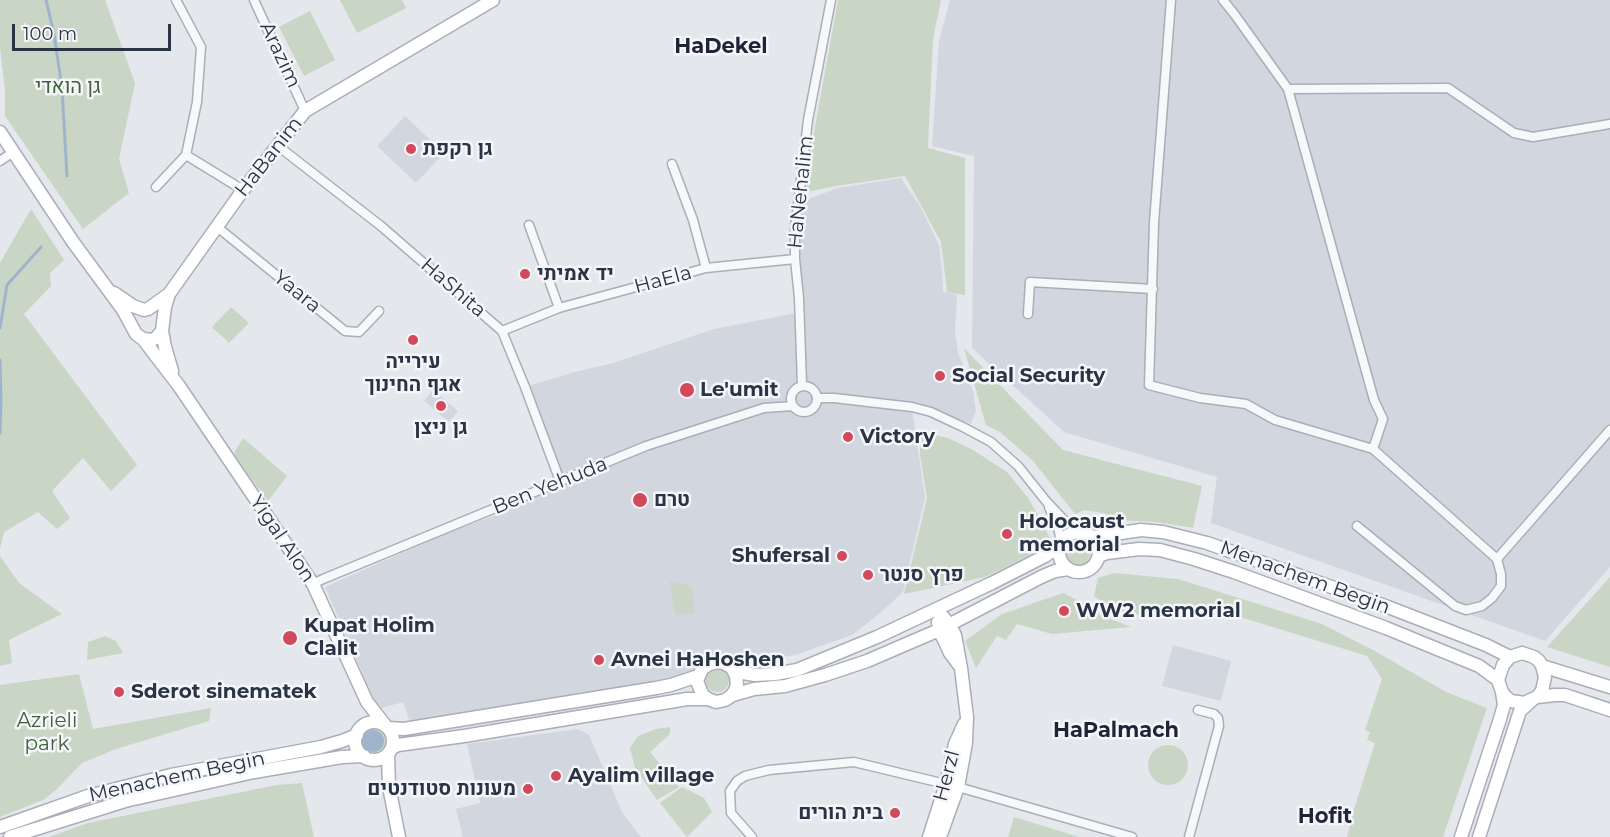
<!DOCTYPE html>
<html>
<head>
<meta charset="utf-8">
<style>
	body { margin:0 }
	#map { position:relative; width:1610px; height:837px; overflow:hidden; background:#e4e7ec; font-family:Montserrat,sans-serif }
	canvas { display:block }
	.scale { position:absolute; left:12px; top:24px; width:159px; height:27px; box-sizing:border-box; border:3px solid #2b3445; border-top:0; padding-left:8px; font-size:18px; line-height:21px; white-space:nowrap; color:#2b3445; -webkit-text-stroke:4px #f4f6f9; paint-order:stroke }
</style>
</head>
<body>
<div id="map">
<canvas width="1610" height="837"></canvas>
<div class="scale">100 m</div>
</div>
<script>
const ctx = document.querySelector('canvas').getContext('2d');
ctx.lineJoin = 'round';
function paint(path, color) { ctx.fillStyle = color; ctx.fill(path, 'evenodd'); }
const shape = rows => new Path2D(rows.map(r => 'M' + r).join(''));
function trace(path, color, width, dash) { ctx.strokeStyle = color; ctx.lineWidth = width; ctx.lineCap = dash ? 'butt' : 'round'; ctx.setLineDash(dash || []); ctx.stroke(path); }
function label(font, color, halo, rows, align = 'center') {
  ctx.font = font + ' Montserrat,Heebo,sans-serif'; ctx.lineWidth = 5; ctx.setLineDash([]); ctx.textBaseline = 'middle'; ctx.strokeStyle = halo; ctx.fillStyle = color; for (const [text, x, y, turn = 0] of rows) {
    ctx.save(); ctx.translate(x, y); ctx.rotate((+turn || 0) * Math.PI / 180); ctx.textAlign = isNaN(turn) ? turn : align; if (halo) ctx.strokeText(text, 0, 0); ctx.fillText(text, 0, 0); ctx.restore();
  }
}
const built = shape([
	[950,0,1610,0,1610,567,1545,641,1211,523,1217,477,1064,432,972,348,974,156,932,146,939,41],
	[405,116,444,153,416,183,377,146],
	[901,178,921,208,939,245,942,271,943,292,957,294,955,331,958,353,973,391,976,411,971,424,947,414,911,402,925,498,903,592,879,614,852,635,795,655,746,662,732,657,716,655,680,678,410,722,403,702,378,709,325,587,447,533,494,516,563,485,525,387,575,372,613,363,714,329,797,313,796,256,800,202,838,188],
	[433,390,458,411,449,422,424,401],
	[1173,645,1231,661,1221,701,1162,686],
	[578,729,589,735,623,814,641,837,463,837,456,809,480,803,467,744]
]);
const green = shape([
	[0,0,105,0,135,83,119,159,129,193,83,229,5,116,5,89,0,48],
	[340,0,402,0,406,8,357,33],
	[838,0,941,0,933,39,928,148,965,158,965,295,947,292,941,242,905,176,836,186,803,193],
	[310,11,335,60,304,76,279,27],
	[31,209,64,260,50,273,51,286,24,314,137,465,111,491,83,458,52,491,70,518,57,529,38,512,4,532,0,549,0,263],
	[231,307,249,323,229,343,212,327],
	[964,348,1063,450,1202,486,1193,528,1156,522,1115,520,1107,514,1085,510,1075,514,1033,461,1000,432,986,425],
	[920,432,948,438,973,450,1007,472,1029,499,1051,540,1040,550,985,577,904,594,927,498,920,455],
	[243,438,287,476,268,501,238,461,234,453],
	'1063 552a14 14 0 1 1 28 0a14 14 0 1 1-28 0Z',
	[0,556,19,583,62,614,9,640,12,663,0,666],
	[1114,573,1178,579,1322,624,1373,650,1446,692,1487,708,1443,837,1347,837,1355,806,1375,743,1367,740,1370,732,1365,730,1382,679,1367,656,1224,612,1194,611,1149,616,1119,612,1094,596,1098,578],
	[1610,577,1610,667,1547,647],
	[670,581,691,586,695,613,675,615],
	[1063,593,1091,607,1100,615,1131,627,1052,634,1017,624,1006,640,997,636,976,668,965,641,1002,614],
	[105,636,116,641,123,653,87,660,88,642],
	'705 680a12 12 0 1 1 24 0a12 12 0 1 1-24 0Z',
	[79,674,93,729,211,708,209,721,116,749,82,763,57,789,45,799,0,817,0,685],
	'358 741a15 15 0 1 1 30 0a15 15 0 1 1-30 0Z',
	[670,727,670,734,650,752,679,787,657,800,635,768,630,748,638,736,656,729],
	'1148 765a20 20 0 1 1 40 0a20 20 0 1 1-40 0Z',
	[302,783,314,837,49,837,88,823,277,785],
	[682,787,704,798,712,812,687,837,660,803],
	[1014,817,1079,837,1008,837]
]);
const water = shape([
	'362 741a11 11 0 1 1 22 0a11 11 0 1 1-22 0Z'
]);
const stream = shape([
	[46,0,54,34,62,88,67,176],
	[0,328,7,285,41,247],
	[0,360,1,401,0,433]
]);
const street = shape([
	[254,0,305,111],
	[1171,0,1154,223,1149,385,1200,398,1246,404,1275,420,1373,449,1497,559,1501,574,1501,586,1492,598,1482,606,1466,610,1455,606,1357,526],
	[1223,0,1235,15,1288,89,1374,400,1383,419,1373,449],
	[1288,89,1448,88,1514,133,1533,137,1610,124],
	[278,146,381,226,502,331,525,387,560,481],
	[186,155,243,190],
	[0,161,13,152],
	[672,164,693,220,706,268],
	[156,187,186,155,197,102,201,47,176,0],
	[529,225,559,308],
	[216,226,345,331,359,332,379,311],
	[1028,314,1030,282,1153,289],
	[502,331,559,308,706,268,795,259],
	[802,385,799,298,795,259,795,230,808,120,831,0],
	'791 399a13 13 0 1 1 26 0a13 13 0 1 1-26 0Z',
	[817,398,834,398,912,407,931,412,963,427,991,442,1018,466,1046,501,1063,519,1083,532],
	[1049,507,1058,527,1061,542],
	[1497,559,1610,430],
	[313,584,323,579,646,446,764,408,793,406],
	[752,837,731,813,730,791,737,781,745,776,769,770,854,762,958,787,1132,837],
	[1189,837,1219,726,1218,718,1214,714,1198,710]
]);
const secondary = shape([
	[0,132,73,242,123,310,136,334,143,339,179,386,313,584,367,702,385,725],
	[114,293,133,306,144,310],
	[148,309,169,294,243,190,305,111,493,0],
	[162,331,165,347,172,371],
	[143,339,152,340,156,338,162,331,165,307,169,294],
	'1059 552a20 20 0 1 1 40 0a20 20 0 1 1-40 0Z',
	[1094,537,1141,530,1163,532,1207,543,1388,607,1486,645,1510,657],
	[1099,556,1107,553,1139,549,1160,550,1194,559,1234,572,1386,628,1479,666,1498,680],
	[936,609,949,624,955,635,961,668,967,717,966,743,958,787,940,837],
	[938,622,939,630,945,642,950,653,959,665],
	[1522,653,1534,657,1539,661,1542,666,1545,677,1542,691,1537,697,1524,703,1511,701,1506,697,1502,692,1498,680,1503,665,1510,657,1522,653],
	[1542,666,1610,687],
	[732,668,736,676,737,684,735,691,731,696,725,700,716,702,708,699,702,694,697,681,702,669,709,664,719,662,723,663,743,673,755,675,775,674,797,670,877,637,992,583,1045,556,1059,546],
	[733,695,754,689,785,686,825,675,867,661,939,630,1041,577,1055,571,1069,569],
	[1537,697,1555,695,1565,695,1610,710],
	'355 741a19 19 0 1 1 38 0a19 19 0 1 1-38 0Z',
	[388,728,404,729,656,688,671,685,698,676],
	[392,748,398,745,464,736,687,699,708,699],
	[388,755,389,787,399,837],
	[0,827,88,796,171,775,321,747,342,741,357,735],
	[10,837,125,801,254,772,342,757,364,756],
	[929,837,946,784,955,744,964,724],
	[1461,837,1500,719,1504,705,1502,692],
	[1479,837,1520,711,1531,701]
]);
const markers = [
	[411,149,6,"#d1495b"],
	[525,274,6,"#d1495b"],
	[413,340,6,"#d1495b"],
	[940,376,6,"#d1495b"],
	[687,390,8,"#d1495b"],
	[441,406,6,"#d1495b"],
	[848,437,6,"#d1495b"],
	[640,500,8,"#d1495b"],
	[1007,534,6,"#d1495b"],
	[842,556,6,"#d1495b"],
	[868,575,6,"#d1495b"],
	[1064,611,6,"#d1495b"],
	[290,638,8,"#d1495b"],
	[599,660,6,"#d1495b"],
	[119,692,6,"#d1495b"],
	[556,776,6,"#d1495b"],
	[528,789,6,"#d1495b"],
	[895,813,6,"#d1495b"]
];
const streetNames = [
	["Arazim",280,55,65],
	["HaBanim",269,157,-52],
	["HaNehalim",801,192,-84],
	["HaEla",663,280,-15],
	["HaShita",453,288,41],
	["Yaara",297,292,39],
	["Ben Yehuda",550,486,-22],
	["Yigal Alon",282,539,56],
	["Menachem Begin",1305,578,20],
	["Herzl",947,776,-75],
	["Menachem Begin",177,777,-12]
];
const parkNames = [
	["גן הואדי",68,87],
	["Azrieli",47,721],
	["park",47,744]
];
const poiNames = [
	["גן רקפת",423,149],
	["יד אמיתי",537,274],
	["עירייה",413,362,"center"],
	["אגף החינוך",413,385,"center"],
	["Social Security",952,376],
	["Le'umit",700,390],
	["גן ניצן",441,428,"center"],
	["Victory",860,437],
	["טרם",654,500],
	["Holocaust",1019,522],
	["memorial",1019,545],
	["Shufersal",830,556,"right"],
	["פרץ סנטר",880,575],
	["WW2 memorial",1076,611],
	["Kupat Holim",304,626],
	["Clalit",304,649],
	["Avnei HaHoshen",611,660],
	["Sderot sinematek",131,692],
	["Ayalim village",568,776],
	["מעונות סטודנטים",516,789,"right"],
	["בית הורים",883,813,"right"]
];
const neighbourhoodNames = [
	["HaDekel",721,47],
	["HaPalmach",1116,731],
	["Hofit",1325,817]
];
paint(built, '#d2d6de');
paint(green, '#c9d6c5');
paint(water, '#9fb4cc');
trace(stream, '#9fb4cc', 3);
trace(street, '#a9aeb7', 11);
trace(secondary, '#a9aeb7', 15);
trace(street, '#f7f8fa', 8);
trace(secondary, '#fff', 12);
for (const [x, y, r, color] of markers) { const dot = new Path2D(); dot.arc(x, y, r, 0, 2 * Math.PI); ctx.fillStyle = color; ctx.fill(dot); trace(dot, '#f4f6f9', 2); }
label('20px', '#2b3445', '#f4f6f9', streetNames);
label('20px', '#3f6138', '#f4f6f9', parkNames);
label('bold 20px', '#2b3445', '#f4f6f9', poiNames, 'left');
label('bold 21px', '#1d2536', '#f4f6f9', neighbourhoodNames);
</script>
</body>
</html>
